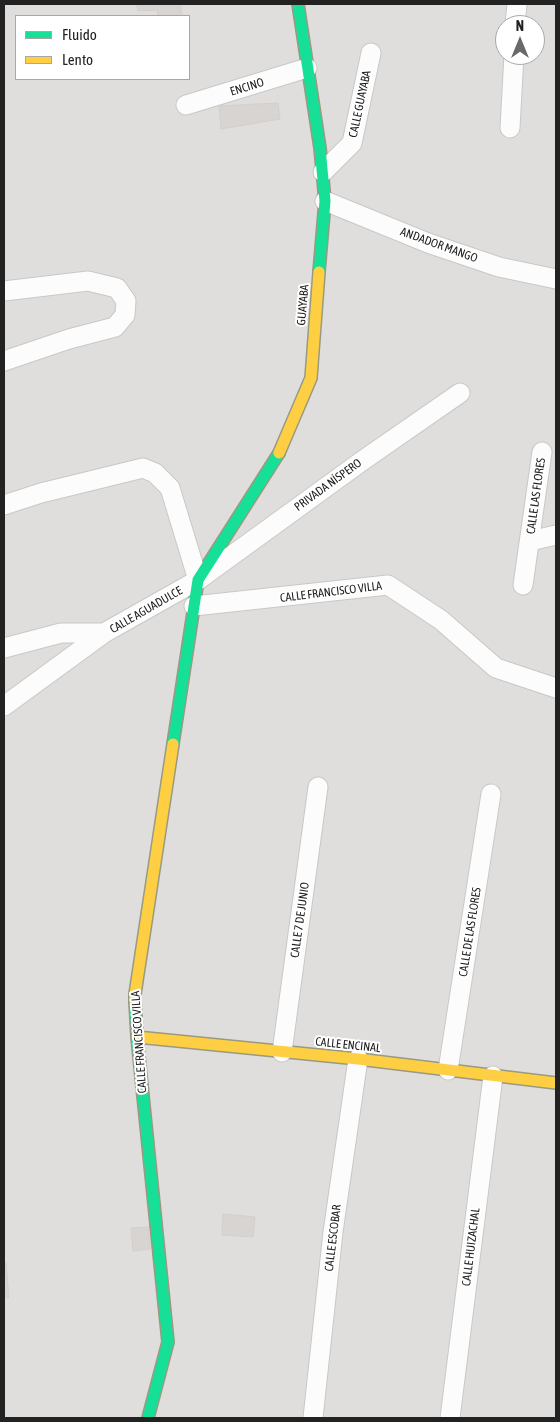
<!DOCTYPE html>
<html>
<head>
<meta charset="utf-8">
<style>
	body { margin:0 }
	#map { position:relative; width:560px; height:1422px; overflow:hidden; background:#f0eeeb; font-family:"Asap Condensed",sans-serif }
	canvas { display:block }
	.frame { position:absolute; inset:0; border:5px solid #222; pointer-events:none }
	.legend { position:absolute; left:15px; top:15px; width:175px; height:65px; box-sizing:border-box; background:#fff; border:1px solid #a7a7a7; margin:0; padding:6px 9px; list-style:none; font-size:15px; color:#222 }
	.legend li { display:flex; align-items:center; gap:10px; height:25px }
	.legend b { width:25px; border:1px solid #a7a7a7 }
	.north { position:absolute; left:495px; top:15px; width:50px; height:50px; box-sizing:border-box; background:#fff; border:1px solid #a7a7a7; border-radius:50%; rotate:0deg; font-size:14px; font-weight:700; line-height:20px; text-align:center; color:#222 }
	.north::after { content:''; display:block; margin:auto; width:18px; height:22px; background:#6a6968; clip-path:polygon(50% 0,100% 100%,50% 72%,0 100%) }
</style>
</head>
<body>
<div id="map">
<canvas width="560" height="1422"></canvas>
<div class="frame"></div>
<ul class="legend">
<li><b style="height:6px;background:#16e098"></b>Fluido</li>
<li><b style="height:6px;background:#ffcf43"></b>Lento</li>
</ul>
<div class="north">N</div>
</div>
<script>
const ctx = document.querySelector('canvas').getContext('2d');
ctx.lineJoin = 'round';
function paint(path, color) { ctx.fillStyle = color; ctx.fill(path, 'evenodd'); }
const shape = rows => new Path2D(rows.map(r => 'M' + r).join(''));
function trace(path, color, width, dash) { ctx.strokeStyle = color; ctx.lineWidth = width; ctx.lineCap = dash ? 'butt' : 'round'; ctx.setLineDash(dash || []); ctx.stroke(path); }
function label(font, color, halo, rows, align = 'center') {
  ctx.font = font + ' "Asap Condensed",sans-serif'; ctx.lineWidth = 4; ctx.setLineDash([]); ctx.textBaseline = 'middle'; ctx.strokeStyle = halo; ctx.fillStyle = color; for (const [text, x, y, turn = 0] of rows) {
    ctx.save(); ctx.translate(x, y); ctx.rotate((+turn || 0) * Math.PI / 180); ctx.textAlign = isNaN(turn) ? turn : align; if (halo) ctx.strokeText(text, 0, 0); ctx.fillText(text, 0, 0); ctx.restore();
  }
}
const residential = shape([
	[4,4,556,4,556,1418,4,1418],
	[16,16,189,16,189,79,16,79],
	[505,25,535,25,535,55,505,55]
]);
const building = shape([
	[137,4,180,4,182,16,158,16,157,10,138,11,137,4],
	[278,103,280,119,221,129,219,106,278,103],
	[223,1214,255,1217,253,1237,222,1235,223,1214],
	[148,1227,150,1249,133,1251,131,1228,148,1227],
	[4,1263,6,1263,9,1298,4,1298,4,1263]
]);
const street = shape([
	[515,25,517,4],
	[186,105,307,68],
	[510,128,514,55],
	[323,172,352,143,371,53],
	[325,201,428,243,499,267,556,279],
	[4,291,88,281,117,288,126,301,125,315,115,327,69,339,4,361],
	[4,505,41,493,143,468,155,473,170,488,198,580],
	[530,541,556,535],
	[523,585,542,452],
	[194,606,388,585,441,620,496,668,556,688],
	[4,648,61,633,104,633],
	[4,706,104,633,198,580,362,461,460,393],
	[282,1052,318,787],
	[448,1070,491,794],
	[313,1418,333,1232,358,1059],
	[450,1418,493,1076]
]);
const fast = shape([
	[298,4,320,148,325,201,319,272],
	[173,744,198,580,279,453],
	[135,1001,137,1037,168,1342,148,1418]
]);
const slow = shape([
	[279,453,311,378,319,272],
	[135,1001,135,994,173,744],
	[137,1037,358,1059,556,1083]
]);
const streetNames = [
	["ENCINO",247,87,-17],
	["CALLE GUAYABA",360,104,-78],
	["ANDADOR MANGO",439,245,20],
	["GUAYABA",303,305,-85],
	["PRIVADA NÍSPERO",328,485,-36],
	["CALLE LAS FLORES",536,496,-82],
	["CALLE FRANCISCO VILLA",331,592,-7],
	["CALLE AGUADULCE",146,610,-30],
	["CALLE 7 DE JUNIO",300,920,-82],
	["CALLE DE LAS FLORES",470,932,-81],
	["CALLE FRANCISCO VILLA",139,1042,-94],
	["CALLE ENCINAL",348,1045,6],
	["CALLE ESCOBAR",333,1238,-83],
	["CALLE HUIZACHAL",471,1247,-83]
];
paint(residential, '#dfdedc');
paint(building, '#d7d4d2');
trace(building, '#d3d0cc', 1);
trace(street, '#c9c8c7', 21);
trace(fast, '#999a82', 14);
trace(slow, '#999a82', 14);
trace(street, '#fdfcfc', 19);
trace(fast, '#16e098', 11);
trace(slow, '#ffcf43', 11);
label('12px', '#222', '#fff', streetNames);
</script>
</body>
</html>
